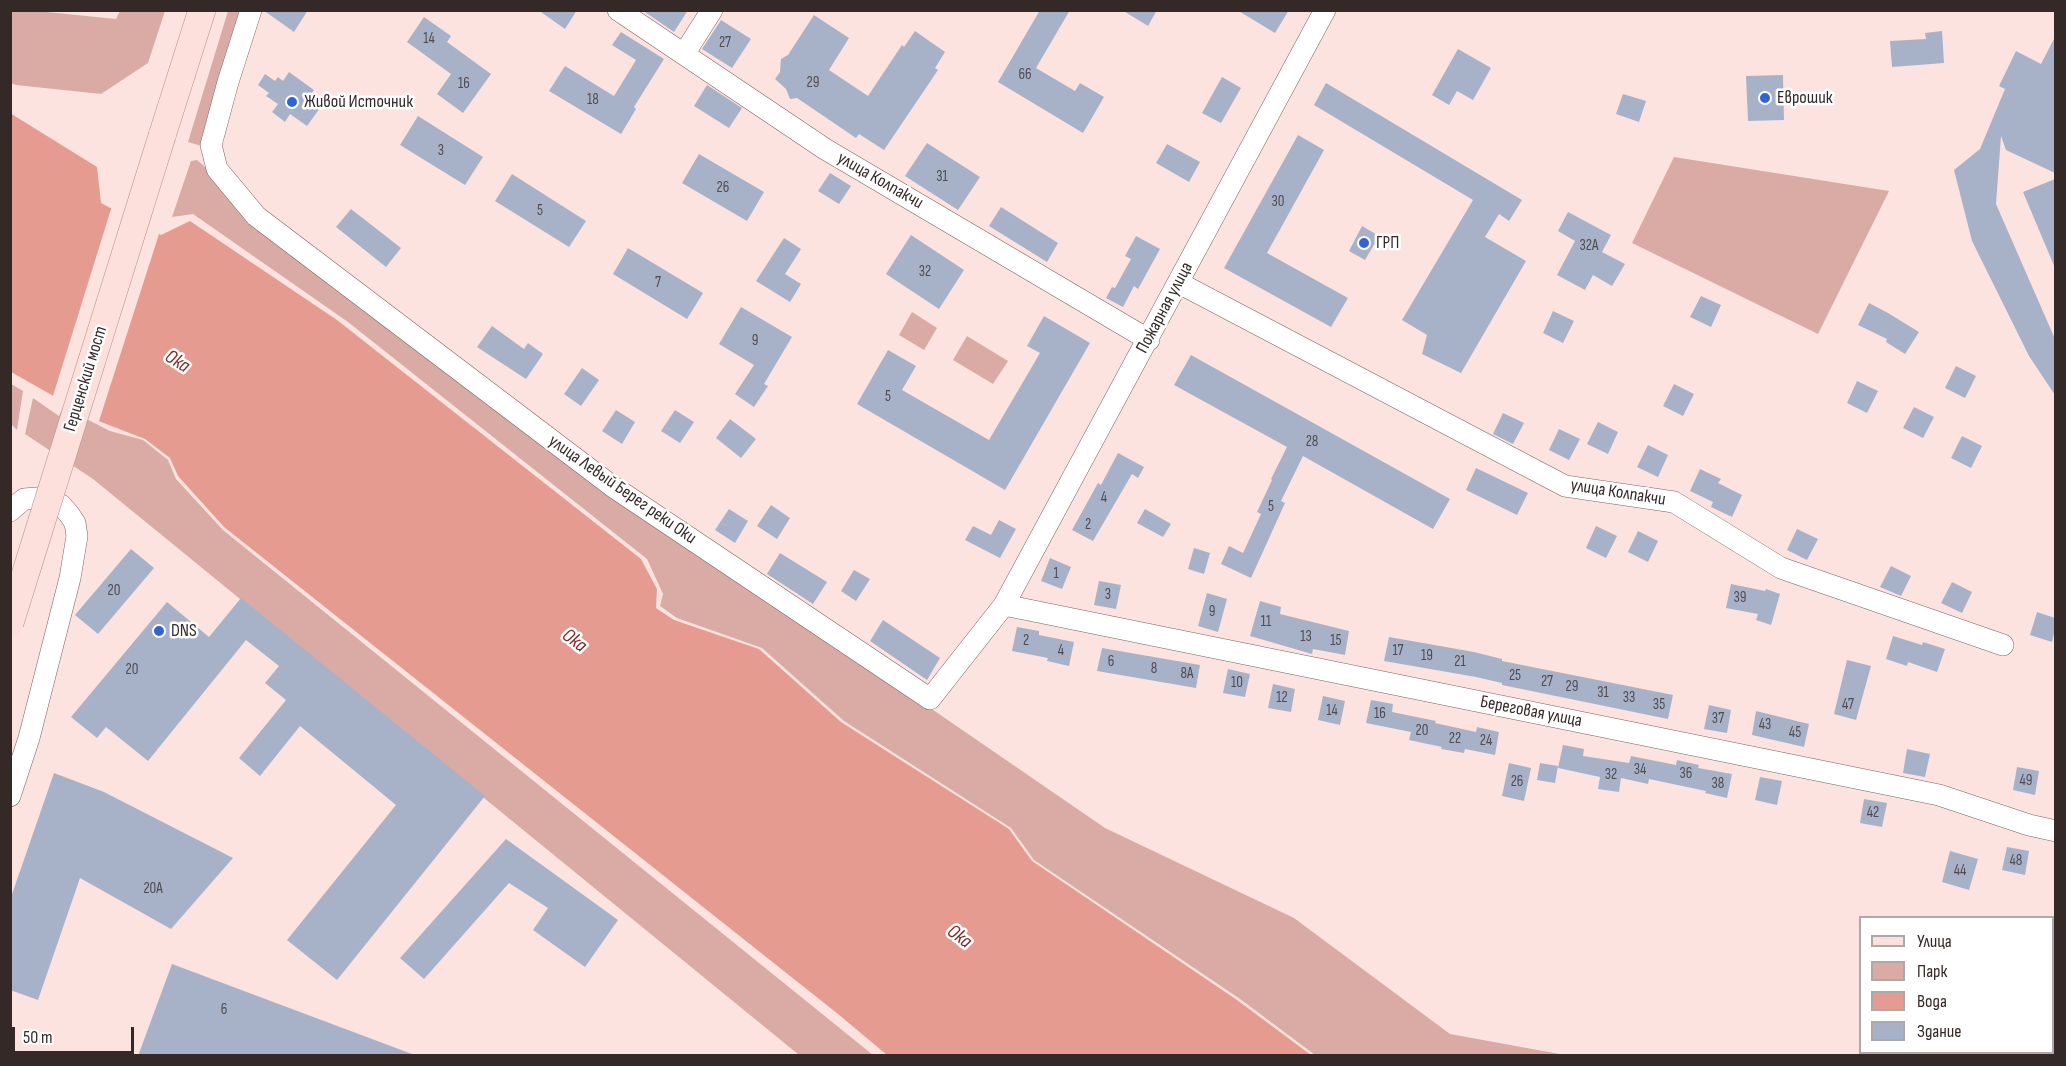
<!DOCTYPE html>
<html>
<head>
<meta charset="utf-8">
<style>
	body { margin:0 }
	#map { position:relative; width:2066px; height:1066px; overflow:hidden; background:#fce3e0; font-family:"Sofia Sans Condensed",sans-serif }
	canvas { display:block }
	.frame { position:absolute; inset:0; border:12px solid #342927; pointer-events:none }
	.legend { position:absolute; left:1859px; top:916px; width:195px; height:138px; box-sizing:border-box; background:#fff; border:2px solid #aea9a9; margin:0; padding:8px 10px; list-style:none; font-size:18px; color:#342927 }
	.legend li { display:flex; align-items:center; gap:12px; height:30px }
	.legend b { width:30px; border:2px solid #aea9a9 }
	.scale { position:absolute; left:12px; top:1027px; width:122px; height:27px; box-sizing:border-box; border:3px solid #342927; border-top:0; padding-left:8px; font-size:18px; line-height:21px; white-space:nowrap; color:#342927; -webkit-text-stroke:4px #fff; paint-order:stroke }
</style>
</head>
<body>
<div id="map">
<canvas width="2066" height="1066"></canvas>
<div class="frame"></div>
<ul class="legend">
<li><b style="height:8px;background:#fddfdb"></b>Улица</li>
<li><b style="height:16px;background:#d9aba4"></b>Парк</li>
<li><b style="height:16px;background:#e69b91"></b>Вода</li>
<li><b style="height:16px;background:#a7b2c9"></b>Здание</li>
</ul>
<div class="scale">50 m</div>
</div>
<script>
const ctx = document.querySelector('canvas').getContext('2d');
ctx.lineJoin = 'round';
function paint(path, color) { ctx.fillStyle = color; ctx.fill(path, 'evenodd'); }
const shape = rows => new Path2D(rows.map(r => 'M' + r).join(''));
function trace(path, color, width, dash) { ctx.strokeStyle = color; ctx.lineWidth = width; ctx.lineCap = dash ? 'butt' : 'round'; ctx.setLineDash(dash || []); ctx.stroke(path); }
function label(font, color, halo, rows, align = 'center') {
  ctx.font = font + ' "Sofia Sans Condensed",sans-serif'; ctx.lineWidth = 5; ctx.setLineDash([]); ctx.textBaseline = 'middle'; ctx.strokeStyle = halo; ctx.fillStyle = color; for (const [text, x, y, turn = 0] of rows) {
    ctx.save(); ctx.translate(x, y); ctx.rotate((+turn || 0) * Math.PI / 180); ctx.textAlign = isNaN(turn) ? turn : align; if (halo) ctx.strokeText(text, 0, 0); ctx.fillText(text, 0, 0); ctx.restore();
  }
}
const green = shape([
	[10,11,37,11,116,19,120,11,165,11,148,63,101,94,16,85,11,83],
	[228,11,244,11,205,147,188,142],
	[1674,157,1889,191,1818,334,1632,243],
	[197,160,229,188,252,217,923,703,1105,828,1294,918,1450,1034,1565,1055,1315,1055,1240,999,1034,860,1011,828,844,721,762,648,677,618,660,606,663,594,647,559,348,322,193,214,172,217,191,161],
	[912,312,937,328,924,350,899,335],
	[967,336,1008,361,993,384,953,360],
	[11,384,23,391,17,430,11,424],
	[33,398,59,416,63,407,110,431,143,440,168,460,176,479,223,530,873,1055,799,1055,93,479,25,434],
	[2055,1017,2055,1055,1860,1055,1875,1052,2052,1052,2053,1018]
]);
const water = shape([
	[10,113,97,167,101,203,161,235,190,221,337,320,641,559,657,589,656,608,674,620,759,649,841,722,1009,829,1032,861,1237,1000,1311,1055,887,1055,838,1014,224,527,178,476,170,458,145,439,96,420,11,372]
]);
const pier = shape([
	[112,206,160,231,98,424,52,399]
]);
const building = shape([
	[263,10,308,10,294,32],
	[538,10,577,10,565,29],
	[642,10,688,10,674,32],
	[1040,10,1070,10,1036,68,1075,91,1080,83,1104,97,1083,133,998,82],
	[1122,10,1157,10,1148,26],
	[1237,10,1289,10,1275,33],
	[814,15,849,38,829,70,868,96,902,45,904,47,915,31,945,52,935,68,938,70,884,150,859,134,856,138,797,98,790,99,786,89,775,79,780,72,781,59,788,55],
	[424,17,451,36,447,42,491,74,463,113,437,94,451,74,407,42],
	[721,20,751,39,732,68,702,49],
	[1942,31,1944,63,1892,67,1890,41,1926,39,1925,33],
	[621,32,664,59,634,107,636,109,621,134,549,91,565,66,614,96,636,60,612,45],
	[2055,37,2055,173,2006,150,2001,136,1996,204,2055,339,2055,395,2029,356,1972,241,1954,170,1980,149,2005,89,1999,86,2016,51,2041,64],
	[1458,49,1491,68,1473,100,1457,91,1449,105,1432,95],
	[289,72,314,90,307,99,320,108,307,126,290,114,285,122,272,112,278,104,266,96,269,93,258,85,265,74,275,81,278,77,283,81],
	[1783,75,1784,120,1748,121,1746,76],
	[1222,77,1241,88,1221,123,1202,113],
	[1326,83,1522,200,1509,221,1499,214,1485,237,1526,261,1461,373,1422,354,1427,335,1402,320,1473,200,1314,105],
	[707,85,742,108,729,128,694,106],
	[1623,94,1646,101,1639,122,1616,114],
	[418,116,483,157,465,185,400,145],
	[1298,135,1324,150,1267,253,1348,298,1331,327,1224,268],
	[927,143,980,177,958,210,905,176],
	[1167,144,1200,162,1189,182,1156,163],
	[699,154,764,192,747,221,682,183],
	[830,173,851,186,839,204,818,191],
	[512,174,586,221,569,247,495,201],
	[2055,179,2055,268,2023,192],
	[1001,207,1058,243,1047,262,989,226],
	[351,209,401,248,386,267,336,227],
	[1568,212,1611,235,1602,252,1625,264,1612,286,1593,275,1585,290,1557,275,1575,241,1558,231],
	[1362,226,1379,236,1365,260,1349,251],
	[911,235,964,270,939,309,886,274],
	[1136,236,1160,249,1138,289,1134,286,1123,307,1106,298,1112,287,1115,288,1131,259,1125,256],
	[784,238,801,249,785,274,801,284,790,302,756,281],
	[628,248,703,293,687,319,613,274],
	[1701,296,1721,305,1711,327,1690,317],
	[1869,303,1888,313,1919,332,1905,354,1886,342,1887,339,1858,325],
	[741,307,792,337,764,384,768,386,754,407,735,394,754,365,719,344],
	[1553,311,1574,321,1563,343,1543,333],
	[1044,316,1090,343,1005,490,857,404,888,350,916,366,902,390,989,440,1040,353,1027,346],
	[492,326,524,349,528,343,543,354,526,379,477,347],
	[1191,355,1450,499,1433,529,1303,456,1281,501,1285,503,1251,578,1221,564,1229,546,1243,553,1261,514,1257,512,1272,480,1271,479,1287,447,1174,385],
	[1956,366,1976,376,1965,398,1945,388],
	[582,368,599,380,581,406,564,394],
	[1857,381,1878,391,1867,413,1847,403],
	[1674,384,1694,394,1683,416,1663,406],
	[1914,407,1934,417,1923,438,1903,428],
	[616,410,635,422,622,444,602,431],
	[675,410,694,422,680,443,661,431],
	[1503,413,1524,423,1513,444,1493,434],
	[730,419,756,439,741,458,716,438],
	[1598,422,1618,432,1608,454,1587,444],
	[1559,429,1580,439,1569,460,1549,450],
	[1962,436,1982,446,1971,468,1951,458],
	[1648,445,1668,455,1658,477,1637,467],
	[1118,453,1144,467,1138,478,1132,474,1093,541,1072,530,1098,483,1101,485],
	[1476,468,1528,493,1517,515,1466,490],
	[1700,469,1721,479,1718,483,1742,495,1732,517,1711,507,1713,502,1690,491],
	[771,505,790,518,777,539,757,526],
	[729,509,748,521,735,543,715,530],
	[1145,509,1171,524,1163,537,1137,523],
	[999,520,1016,529,1000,558,965,540,973,526,991,535],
	[1596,526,1617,536,1606,558,1586,548],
	[1797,529,1818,539,1807,560,1787,550],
	[1638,531,1658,541,1648,562,1628,552],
	[1194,548,1210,553,1204,574,1188,569],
	[131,549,154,568,98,634,75,615],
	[780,553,827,582,813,604,767,574],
	[1050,558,1071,567,1062,589,1041,581],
	[1891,566,1911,576,1901,596,1880,587],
	[854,570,870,579,856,601,841,591],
	[1099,581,1121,585,1116,609,1094,605],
	[1952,582,1972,592,1962,613,1941,603],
	[1731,584,1765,591,1766,589,1780,594,1771,625,1756,620,1758,614,1726,608],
	[1207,593,1227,599,1218,632,1198,626],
	[241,598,485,796,337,980,287,940,396,805,300,726,260,776,239,758,286,700,265,683,279,666,246,640,148,761,106,727,97,738,71,717,167,602,209,637],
	[1260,601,1281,607,1280,614,1349,631,1345,655,1313,649,1312,654,1250,636],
	[2037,612,2055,618,2055,629,2052,642,2030,635],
	[883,620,940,658,927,680,870,641],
	[1017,627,1039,631,1039,635,1074,642,1069,666,1047,661,1048,658,1012,651],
	[1893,636,1922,645,1923,642,1945,649,1937,672,1908,662,1907,666,1886,659],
	[1389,637,1474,652,1502,659,1502,661,1673,695,1668,719,1502,685,1502,683,1476,677,1384,661],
	[1102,648,1200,665,1196,688,1097,671],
	[1847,660,1871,666,1856,720,1834,714],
	[1228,669,1250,674,1245,697,1223,693],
	[1273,684,1295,689,1291,712,1268,708],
	[1323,696,1345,701,1340,725,1318,720],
	[1371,700,1393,704,1392,712,1436,721,1435,723,1476,732,1477,727,1499,732,1495,755,1465,749,1464,753,1441,749,1442,747,1409,740,1411,732,1366,723],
	[1709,705,1731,710,1727,733,1704,729],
	[1756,711,1809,724,1804,747,1752,735],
	[1563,745,1584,749,1583,756,1629,763,1631,756,1676,765,1677,760,1699,765,1698,768,1732,774,1727,798,1705,793,1706,791,1649,779,1648,784,1621,778,1619,792,1598,789,1600,777,1558,768],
	[1907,749,1930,754,1925,777,1903,773],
	[1509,763,1531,768,1524,801,1502,796],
	[1540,763,1558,766,1555,783,1537,780],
	[2017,767,2039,771,2035,795,2013,790],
	[54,773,104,792,233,858,171,929,80,878,38,1000,10,990,10,900],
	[1760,777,1782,781,1777,805,1755,800],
	[1864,799,1887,803,1882,827,1860,823],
	[506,839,618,920,585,967,533,930,548,908,509,883,424,979,400,958],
	[2007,847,2029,851,2025,875,2002,870],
	[1950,851,1978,859,1969,890,1942,882],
	[172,964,412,1054,412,1056,138,1056]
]);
const minor = shape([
	[251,10,228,82,211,145,217,169,256,216,612,486,930,699,1004,605,1325,10],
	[618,10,825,149,1149,340],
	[684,54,712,10],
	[1179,283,1565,486,1674,502,1781,568,2003,645],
	[10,511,24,499,37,498,50,500,61,505,69,514,75,523,77,536,70,578,29,738,10,796],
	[1004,605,1939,795,2029,825,2056,831]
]);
const major = shape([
	[162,136,202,10]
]);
const majorBridge = shape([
	[10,623,162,136]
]);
const markers = [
	[1765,98,6,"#3363d2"],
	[292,102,6,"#3363d2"],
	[1364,243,6,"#3363d2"],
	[159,631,6,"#3363d2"]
];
const numberNames = [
	["14",429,39],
	["27",725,43],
	["66",1025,75],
	["29",813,83],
	["16",464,84],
	["18",593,100],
	["3",441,151],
	["31",942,177],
	["26",723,188],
	["30",1278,202],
	["5",540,211],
	["32А",1589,246],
	["32",925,272],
	["7",658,283],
	["9",755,341],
	["5",888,397],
	["28",1312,442],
	["4",1104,498],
	["5",1271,507],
	["2",1088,525],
	["1",1056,574],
	["20",114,591],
	["3",1108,595],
	["39",1740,598],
	["9",1212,612],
	["11",1266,622],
	["13",1306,637],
	["2",1026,641],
	["15",1336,641],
	["4",1061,651],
	["17",1398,651],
	["19",1427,656],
	["6",1111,662],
	["21",1460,662],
	["8",1154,669],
	["20",132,670],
	["8А",1187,674],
	["25",1515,676],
	["27",1547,682],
	["10",1237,683],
	["29",1572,687],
	["31",1603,693],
	["12",1282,698],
	["33",1629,698],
	["35",1659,705],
	["47",1848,705],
	["14",1332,711],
	["16",1380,714],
	["37",1718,719],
	["43",1765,725],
	["20",1422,731],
	["45",1795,733],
	["22",1455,739],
	["24",1486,741],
	["34",1640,770],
	["36",1686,774],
	["32",1611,775],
	["49",2026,781],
	["26",1517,782],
	["38",1718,784],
	["42",1873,813],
	["48",2016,861],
	["44",1960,871],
	["20А",153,889],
	["6",224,1010]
];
const poiNames = [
	["Еврошик",1777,98],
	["Живой Источник",304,102],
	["ГРП",1376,243],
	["DNS",171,631]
];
const streetNames = [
	["улица Колпакчи",880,181,30],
	["Пожарная улица",1165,308,-62],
	["Герценский мост",86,379,-73],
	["улица Левый Берег реки Оки",622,490,35],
	["улица Колпакчи",1618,493,9],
	["Береговая улица",1531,712,11]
];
const waterNames = [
	["Ока",177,362,32],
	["Ока",574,641,37],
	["Ока",959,937,37]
];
paint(green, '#d9aba4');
paint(water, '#e69b91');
paint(pier, '#fce3e0');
paint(building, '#a7b2c9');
trace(minor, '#7d625f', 22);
trace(major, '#b5928c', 28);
trace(minor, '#fff', 21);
trace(major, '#fddfdb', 27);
trace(majorBridge, '#b5928c', 28, []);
trace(majorBridge, '#fddfdb', 27);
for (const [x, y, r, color] of markers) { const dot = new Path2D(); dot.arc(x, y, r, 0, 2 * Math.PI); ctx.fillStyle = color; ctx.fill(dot); trace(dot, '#fff', 2); }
label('15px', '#514b50', null, numberNames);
label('18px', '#342927', '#fff', poiNames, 'left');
label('18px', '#342927', '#fff', streetNames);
label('italic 20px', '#802822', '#fff', waterNames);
</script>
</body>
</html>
